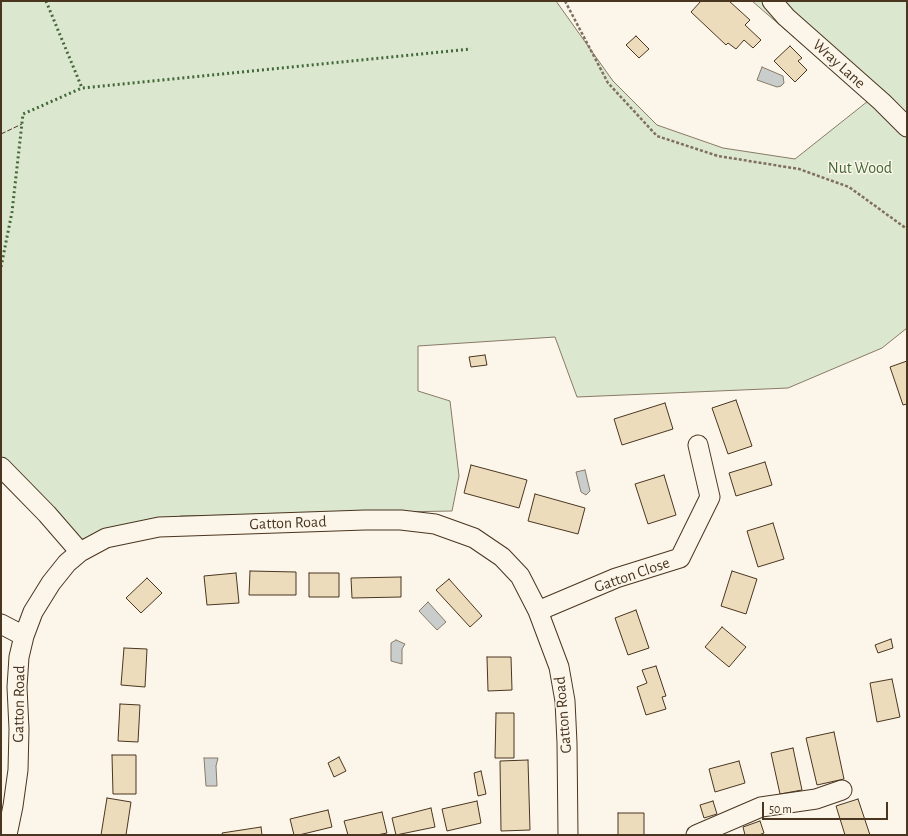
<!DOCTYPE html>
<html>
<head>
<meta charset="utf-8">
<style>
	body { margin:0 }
	#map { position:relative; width:908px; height:836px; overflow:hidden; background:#fbf6e9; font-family:"Alegreya Sans",sans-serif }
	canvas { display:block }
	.frame { position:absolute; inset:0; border:2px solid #4a3520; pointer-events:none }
	.scale { position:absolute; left:762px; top:802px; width:126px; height:18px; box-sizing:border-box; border:2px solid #4a3520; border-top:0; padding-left:5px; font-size:12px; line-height:14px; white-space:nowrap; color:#4a3520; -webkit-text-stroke:3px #fbf6e9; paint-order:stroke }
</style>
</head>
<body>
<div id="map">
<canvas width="908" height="836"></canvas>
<div class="frame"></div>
<div class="scale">50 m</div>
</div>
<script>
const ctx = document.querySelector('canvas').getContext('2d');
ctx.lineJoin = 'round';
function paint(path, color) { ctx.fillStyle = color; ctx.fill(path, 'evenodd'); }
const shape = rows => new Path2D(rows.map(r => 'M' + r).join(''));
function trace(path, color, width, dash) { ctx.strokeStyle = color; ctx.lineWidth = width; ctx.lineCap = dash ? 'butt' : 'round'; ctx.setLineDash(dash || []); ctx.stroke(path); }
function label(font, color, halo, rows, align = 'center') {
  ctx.font = font + ' "Alegreya Sans",sans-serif'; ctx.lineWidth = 3; ctx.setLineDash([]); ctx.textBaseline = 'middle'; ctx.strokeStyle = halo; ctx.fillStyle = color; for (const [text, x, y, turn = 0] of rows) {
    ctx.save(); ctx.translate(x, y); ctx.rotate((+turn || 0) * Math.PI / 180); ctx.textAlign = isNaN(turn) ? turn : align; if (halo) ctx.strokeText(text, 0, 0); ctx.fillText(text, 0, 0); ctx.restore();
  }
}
const green = shape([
	[1,1,556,1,613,81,657,125,723,148,795,159,868,101,752,1,907,1,907,328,882,348,788,388,577,397,555,337,418,346,418,391,450,401,459,476,452,511,181,516,79,540,1,460,1,1]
]);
const water = shape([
	[762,67,783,76,784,83,781,86,777,87,757,80,762,67],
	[585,470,590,491,586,495,581,492,576,472,585,470],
	[428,602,446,622,437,630,419,611,428,602],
	[396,640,405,644,402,649,402,664,391,661,391,643,396,640],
	[204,758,218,758,216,766,217,786,206,786,204,758]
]);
const building = shape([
	[701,1,729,1,750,20,745,25,761,40,753,48,744,40,736,49,728,43,726,45,691,12,701,1],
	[636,36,649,49,639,58,626,45,636,36],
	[790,46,802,58,798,61,807,70,795,82,774,61,790,46],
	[485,355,487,365,471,367,469,357,485,355],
	[907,361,907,404,903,405,890,367,907,361],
	[736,400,752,446,728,454,712,408,736,400],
	[665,403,673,429,622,445,614,419,665,403],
	[765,462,772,485,736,496,729,473,765,462],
	[471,465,527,480,519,508,464,493,471,465],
	[664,475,676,515,648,524,635,484,664,475],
	[535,494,585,508,578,534,528,521,535,494],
	[773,523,784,559,758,567,747,531,773,523],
	[250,571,296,572,296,595,249,595,250,571],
	[732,571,757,579,746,614,721,606,732,571],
	[236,573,239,603,207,605,204,576,236,573],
	[309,573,339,573,339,597,309,597,309,573],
	[401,577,401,597,352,598,351,578,401,577],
	[147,578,162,593,141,613,126,598,147,578],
	[449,579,482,616,470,627,436,590,449,579],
	[636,610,649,648,628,655,615,618,636,610],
	[722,627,746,647,729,667,705,647,722,627],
	[891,639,893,648,878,653,875,645,891,639],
	[124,648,147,649,145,687,121,685,124,648],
	[487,657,511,657,512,690,488,691,487,657],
	[656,666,666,696,662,697,666,709,646,715,637,687,647,683,642,670,656,666],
	[892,679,900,717,877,722,870,683,892,679],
	[120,704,140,705,138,742,118,741,120,704],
	[496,713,514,713,514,758,495,758,496,713],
	[834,732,844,779,817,785,806,738,834,732],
	[793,748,802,790,780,794,771,753,793,748],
	[112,755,136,755,136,794,113,794,112,755],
	[339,757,346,771,334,777,328,763,339,757],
	[528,760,530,830,501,831,500,761,528,760],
	[739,761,745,783,715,792,709,769,739,761],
	[481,771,486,794,478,796,474,773,481,771],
	[107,798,131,802,126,835,101,835,107,798],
	[858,799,870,835,845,835,836,806,858,799],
	[477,801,481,823,447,831,442,809,477,801],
	[713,801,717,814,704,818,700,805,713,801],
	[431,808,435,827,396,835,392,818,431,808],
	[328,810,332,827,299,835,294,835,290,819,328,810],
	[382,812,387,833,377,835,348,835,344,821,382,812],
	[618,813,644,813,644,835,618,835,618,813],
	[760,821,764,833,759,835,745,835,743,827,760,821],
	[261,827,262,835,223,835,222,833,261,827]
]);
const path = shape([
	[565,1,608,83,657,136,718,156,799,169,849,187,907,229]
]);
const minor = shape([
	[772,1,786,17,882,102,907,127],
	[1,467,47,514,80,552],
	[538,611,616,578,680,558,710,497,698,445],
	[1,624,24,636],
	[7,835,13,806,18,770,19,729,17,687,19,657,24,636,33,612,51,583,67,563,80,552,106,538,159,527,365,520,401,520,435,524,474,538,502,557,520,576,538,611,559,667,565,701,567,743,568,835],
	[696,835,761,807,816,799,842,790]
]);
const hedge = shape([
	[46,1,82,88,471,49],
	[1,267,12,212,23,114,82,88]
]);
const fence = shape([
	[1,134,22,124]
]);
const streetNames = [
	["Wray Lane",839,64,42],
	["Gatton Road",288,523,-2],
	["Gatton Close",632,575,-19],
	["Gatton Road",19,704,-89],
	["Gatton Road",563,715,-95]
];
const parkNames = [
	["Nut Wood",860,168]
];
paint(green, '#dce7d0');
trace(green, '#887966', 1);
paint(water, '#c9cecd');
trace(water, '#887966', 1);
paint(building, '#ecdcbc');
trace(building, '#4a3520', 1);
trace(minor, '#4a3520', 21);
trace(path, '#7f6f5c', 2.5, [3, 2]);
trace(minor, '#fbf6e9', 19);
trace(hedge, '#436837', 3, [2, 3]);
trace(fence, '#4a3520', 1, [5, 2]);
label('16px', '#4a3520', '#fbf6e9', streetNames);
label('16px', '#436837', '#fbf6e9', parkNames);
</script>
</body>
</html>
